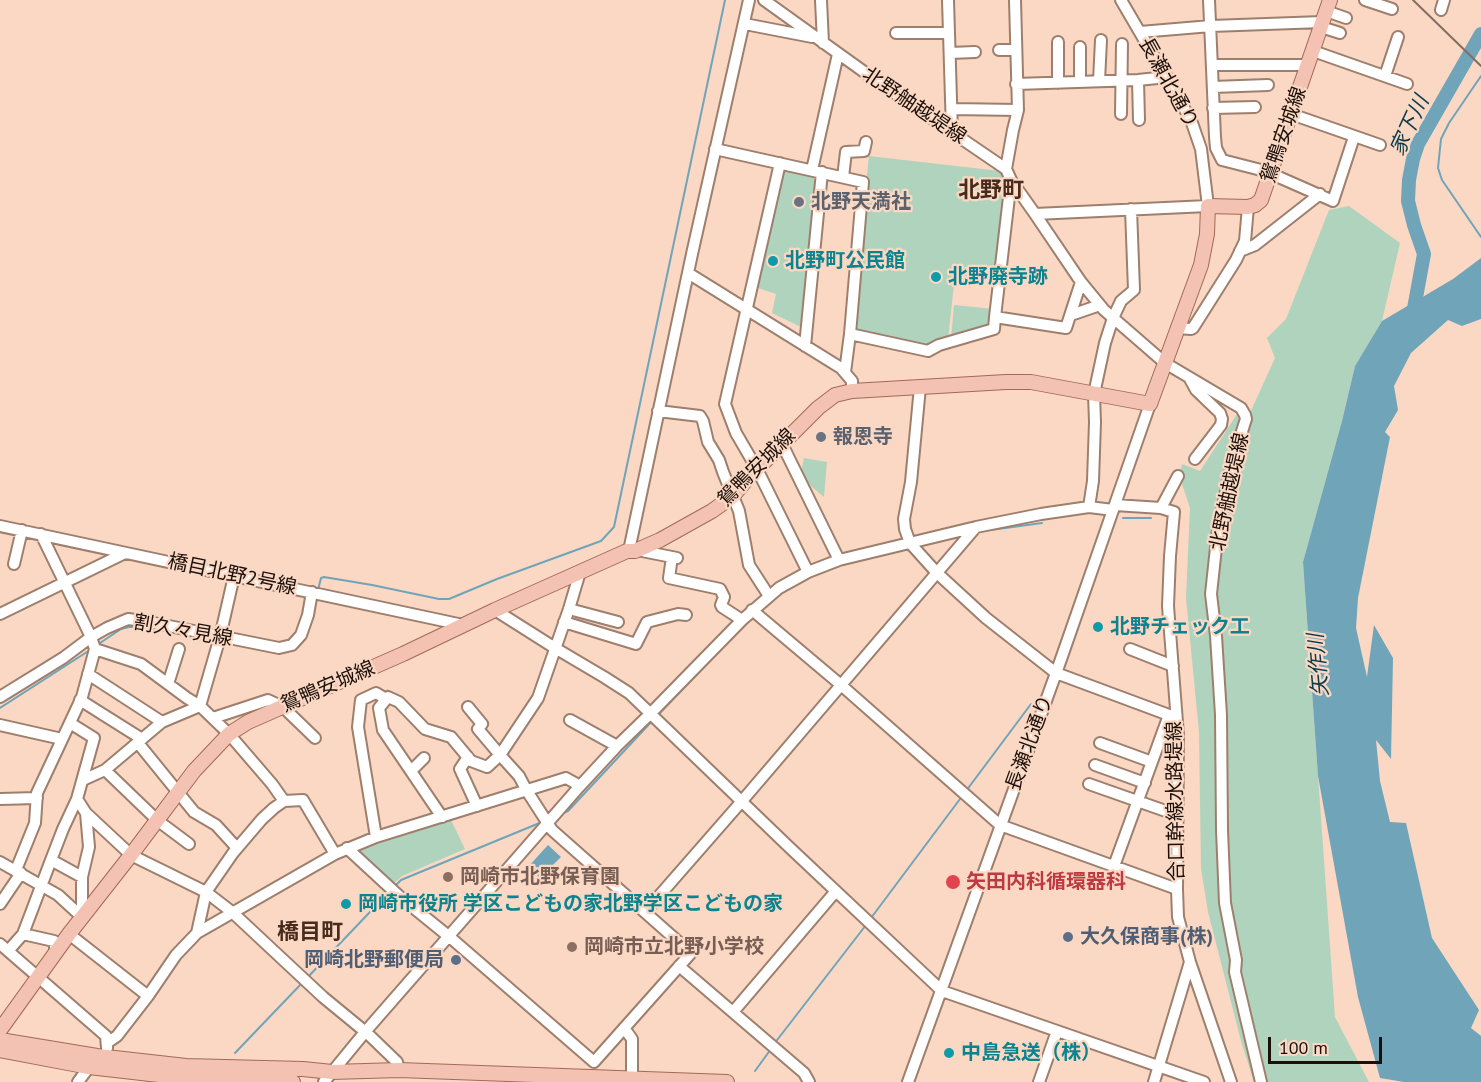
<!DOCTYPE html>
<html>
<head>
<meta charset="utf-8">
<style>
	body { margin:0 }
	#map { position:relative; width:1481px; height:1082px; overflow:hidden; background:#fad8c4; font-family:"PT Sans",sans-serif }
	canvas { display:block }
	.scale { position:absolute; left:1268px; top:1037px; width:114px; height:27px; box-sizing:border-box; border:3px solid #1b1009; border-top:0; padding-left:8px; font-size:18px; line-height:21px; white-space:nowrap; color:#1b1009; -webkit-text-stroke:4px #fad8c4; paint-order:stroke }
</style>
</head>
<body>
<div id="map">
<canvas width="1481" height="1082"></canvas>
<div class="scale">100 m</div>
</div>
<script>
const ctx = document.querySelector('canvas').getContext('2d');
ctx.lineJoin = 'round';
function paint(path, color) { ctx.fillStyle = color; ctx.fill(path, 'evenodd'); }
const shape = rows => new Path2D(rows.map(r => 'M' + r).join(''));
function trace(path, color, width, dash) { ctx.strokeStyle = color; ctx.lineWidth = width; ctx.lineCap = dash ? 'butt' : 'round'; ctx.setLineDash(dash || []); ctx.stroke(path); }
function label(font, color, halo, rows, align = 'center') {
  ctx.font = font + ' "PT Sans","Noto Sans JP",sans-serif'; ctx.lineWidth = 4.5; ctx.setLineDash([]); ctx.textBaseline = 'middle'; ctx.strokeStyle = halo; ctx.fillStyle = color; for (const [text, x, y, turn = 0] of rows) {
    ctx.save(); ctx.translate(x, y); ctx.rotate((+turn || 0) * Math.PI / 180); ctx.textAlign = isNaN(turn) ? turn : align; if (halo) ctx.strokeText(text, 0, 0); ctx.fillText(text, 0, 0); ctx.restore();
  }
}
const green = shape([
	[869,156,1000,171,1006,174,1008,181,997,281,955,276,948,339,928,347,850,330],
	[781,166,819,173,803,328,772,313,776,294,755,287],
	[1349,206,1400,243,1382,321,1355,366,1342,421,1303,562,1335,1017,1369,1082,1254,1082,1241,1041,1208,912,1201,869,1199,732,1186,598,1190,508,1179,475,1182,464,1200,471,1241,408,1245,424,1275,358,1267,338,1286,319,1329,210],
	[954,305,994,309,992,327,951,340],
	[804,458,827,462,824,497,811,486,801,473],
	[451,820,465,849,402,876,391,886,353,854,377,844]
]);
const water = shape([
	[1481,258,1481,319,1462,326,1448,320,1411,353,1394,386,1398,410,1385,432,1390,437,1358,598,1356,628,1367,677,1374,625,1393,658,1391,759,1376,740,1380,781,1390,822,1406,823,1432,938,1479,1010,1471,1028,1481,1036,1481,1082,1404,1082,1380,1078,1358,997,1318,776,1303,562,1342,421,1355,366,1382,321,1453,279],
	[548,845,561,857,540,878,528,867]
]);
const stream = shape([
	[1481,76,1449,123,1441,139,1438,168,1442,180,1481,237],
	[1123,518,1151,518],
	[976,532,1042,523],
	[318,590,321,578,324,577,372,585,439,599,449,599,497,579,601,541,614,527,725,0],
	[97,645,121,629,129,627,144,627,193,636],
	[0,708,90,650],
	[657,716,726,644],
	[966,791,1031,704],
	[561,814,568,811,653,720],
	[394,887,401,880,542,822],
	[871,918,963,795],
	[307,978,390,891],
	[774,1044,866,925],
	[235,1053,303,982],
	[755,1071,771,1049]
]);
const river = shape([
	[1413,314,1424,254,1414,225,1408,201,1409,180,1413,159,1418,144,1481,34]
]);
const minor = shape([
	[764,0,874,79,1006,169,1011,180,1035,214,1081,282,1104,310,1165,363,1241,408,1245,415,1246,419,1244,425,1231,468,1218,529,1211,594,1216,636,1221,715,1222,830,1225,903,1236,960,1235,972,1261,1082],
	[821,0,823,43],
	[948,0,952,132],
	[1209,0,1215,137,1216,148,1222,160,1265,171,1333,201,1354,137],
	[1365,0,1392,9],
	[1441,10,1444,0],
	[1326,11,1346,18],
	[745,24,812,37],
	[1321,27,1340,33],
	[1140,32,1211,26,1322,22],
	[896,33,949,33],
	[1058,42,1058,83],
	[999,50,1016,50],
	[1313,51,1407,84],
	[950,53,975,52],
	[1212,65,1308,65],
	[1385,76,1398,37],
	[1138,80,1139,120],
	[1099,81,1101,40],
	[1080,82,1080,47],
	[1016,84,1138,80,1167,77],
	[1213,87,1268,85],
	[1213,108,1255,107],
	[952,109,1018,110],
	[1121,114,1122,44],
	[1291,114,1380,145],
	[715,149,863,182,850,334,845,372],
	[780,163,725,404,736,433,757,469,808,572],
	[1006,169,1013,130,1018,110,1015,0],
	[812,170,838,54],
	[843,177,846,152,864,151,866,142],
	[1035,214,1208,206,1201,149,1191,120,1121,0],
	[1240,251,1255,245,1320,194],
	[688,273,841,368,852,381,852,391],
	[1071,315,1100,305],
	[995,317,1011,180],
	[1177,328,1191,329,1193,328,1236,260,1245,241,1248,207],
	[850,334,928,351,939,345,994,329,995,317,1066,328,1081,282],
	[805,346,822,172],
	[1190,379,1196,390,1220,413,1222,419,1221,425,1195,459],
	[920,387,911,482,904,519,905,529,910,543,937,573,986,618,1056,673,1169,715,1176,715],
	[658,411,700,416,703,421,708,442,719,460,723,472,739,511,749,565,769,596],
	[782,444,839,560],
	[1115,505,1161,508,1174,512,1170,556,1168,606,1178,735,1177,889,1178,917,1190,962,1231,1082],
	[1089,507,1093,481,1095,422,1094,394,1105,343,1113,318,1121,301,1134,290,1131,209],
	[1161,508,1178,476],
	[0,526,463,625],
	[637,550,677,558],
	[627,551,630,546,692,254,749,0],
	[672,557,669,578,720,589,724,597,721,605,722,607,742,620],
	[14,564,22,530],
	[569,609,618,622],
	[495,610,555,648,604,677,629,693,789,847,942,991,1204,1082],
	[752,610,841,685,1000,825,1177,889],
	[0,614,125,553],
	[564,622,636,644,647,622,678,614,686,615],
	[95,649,141,664,187,698,200,706,229,734,272,784,284,801,274,808,262,819,233,853,206,892,197,933],
	[1130,649,1173,666],
	[88,674,162,722],
	[168,684,179,649],
	[0,697,63,658,91,637,107,628,128,619,144,621,279,648,292,645,301,635,308,615,312,592],
	[80,700,142,739],
	[200,706,220,637,234,576],
	[213,718,268,700,283,707,315,738],
	[570,720,617,746],
	[70,723,94,738,77,799,86,813,131,855,206,892,232,912,323,997,368,1034,397,1062,399,1070],
	[0,725,62,739],
	[138,743,194,812,216,825,237,848],
	[1100,743,1152,762],
	[468,757,460,769,477,806],
	[1095,765,1145,783],
	[105,770,157,820,189,844],
	[411,771,424,758],
	[83,780,105,770,162,722,200,706],
	[1089,784,1177,815],
	[0,799,37,798],
	[77,799,63,829,51,860,82,877],
	[284,801,303,800,335,854],
	[442,817,383,730,379,708,388,697,399,702,425,729,451,737,471,761,487,767,500,755,478,729,482,724,468,707],
	[376,837,358,727,361,700,376,693,386,699],
	[347,848,399,896,452,939,594,1062,691,953,552,830,527,791,519,776,500,755,538,698,569,609,580,572],
	[0,862,58,895,82,917],
	[1114,866,1169,715],
	[16,870,35,823,37,793,82,697,95,649,91,637,41,534],
	[0,904,21,873],
	[645,912,742,801,976,527],
	[82,917,82,877,89,847,86,813],
	[23,934,54,941,56,952],
	[69,934,148,996],
	[0,944,106,1036,107,1048],
	[8,951,23,934,51,860],
	[679,966,804,1073,809,1082],
	[733,1012,836,891],
	[624,1028,632,1039,632,1082],
	[107,1043,117,1036,148,996,176,955,197,933,335,854,376,837,566,778,575,783,579,787],
	[78,1082,89,1067],
	[324,1082,365,1032,579,787,617,746,650,714,742,620,779,588,808,572,839,560,976,527,1041,514,1089,507,1113,510],
	[908,1082,1060,662,1150,404],
	[1039,1082,1057,1031],
	[1154,1082,1190,962]
]);
const major = shape([
	[0,1030,69,934,131,855,194,771,229,734,248,722,403,654,495,610,627,551,635,551,660,540,712,511,733,496,752,473,757,469,818,408,835,395,852,391,1006,382,1031,382,1150,404,1201,265,1207,234,1208,206,1248,207,1255,205,1261,200,1330,0],
	[0,1040,97,1056,186,1066,303,1069,332,1072,399,1070,727,1082],
	[0,1050,89,1067,176,1077,293,1082]
]);
const rail = shape([
	[1413,0,1481,66]
]);
const markers = [
	[799,202,6,"#6b7280"],
	[773,261,6,"#0f9aa8"],
	[936,277,6,"#0f9aa8"],
	[821,437,6,"#6b7280"],
	[1098,627,6,"#0f9aa8"],
	[448,877,6,"#8d6e63"],
	[953,882,8,"#e0444e"],
	[346,904,6,"#0f9aa8"],
	[1068,937,6,"#5c6f8a"],
	[572,947,6,"#8d6e63"],
	[456,960,6,"#5c6f8a"],
	[949,1053,6,"#0f9aa8"]
];
const streetNames = [
	["長瀬北通り",1168,83,61],
	["北野舳越堤線",914,106,34],
	["鴛鴨安城線",1284,135,-71],
	["鴛鴨安城線",757,468,-45],
	["北野舳越堤線",1230,492,-78],
	["橋目北野2号線",232,575,12],
	["割久々見線",183,631,10],
	["鴛鴨安城線",328,687,-23],
	["長瀬北通り",1030,743,-70],
	["合口幹線水路堤線",1176,801,-91]
];
const worshipNames = [
	["北野天満社",811,202],
	["報恩寺",833,437]
];
const cultureNames = [
	["北野町公民館",785,261],
	["北野廃寺跡",948,277],
	["北野チェック工",1110,627],
	["岡崎市役所 学区こどもの家北野学区こどもの家",358,904],
	["中島急送（株）",961,1053]
];
const educationNames = [
	["岡崎市北野保育園",460,877],
	["岡崎市立北野小学校",584,947]
];
const healthNames = [
	["矢田内科循環器科",966,882]
];
const serviceNames = [
	["大久保商事(株)",1080,937],
	["岡崎北野郵便局",444,960,"right"]
];
const waterNames = [
	["家下川",1410,126,-65],
	["矢作川",1319,665,-95]
];
const quarterNames = [
	["北野町",991,191],
	["橋目町",310,933]
];
paint(green, '#b0d3bd');
paint(water, '#70a4b9');
trace(stream, '#70a4b9', 2);
trace(river, '#70a4b9', 14);
trace(minor, '#9e7f6d', 14);
trace(major, '#a26a55', 16);
trace(minor, '#fff', 10);
trace(major, '#f3c2b2', 14);
trace(rail, '#836e61', 2);
for (const [x, y, r, color] of markers) { const dot = new Path2D(); dot.arc(x, y, r, 0, 2 * Math.PI); ctx.fillStyle = color; ctx.fill(dot); trace(dot, '#fad8c4', 2); }
label('20px', '#1b1009', '#fad8c4', streetNames);
label('bold 20px', '#5b616d', '#fad8c4', worshipNames, 'left');
label('bold 20px', '#0d838f', '#fad8c4', cultureNames, 'left');
label('bold 20px', '#785e54', '#fad8c4', educationNames, 'left');
label('bold 20px', '#be3a42', '#fad8c4', healthNames, 'left');
label('bold 20px', '#4e5e75', '#fad8c4', serviceNames, 'left');
label('italic 21px', '#0a3b4a', '#fad8c4', waterNames);
label('bold 22px', '#472c1d', '#fad8c4', quarterNames);
</script>
</body>
</html>
